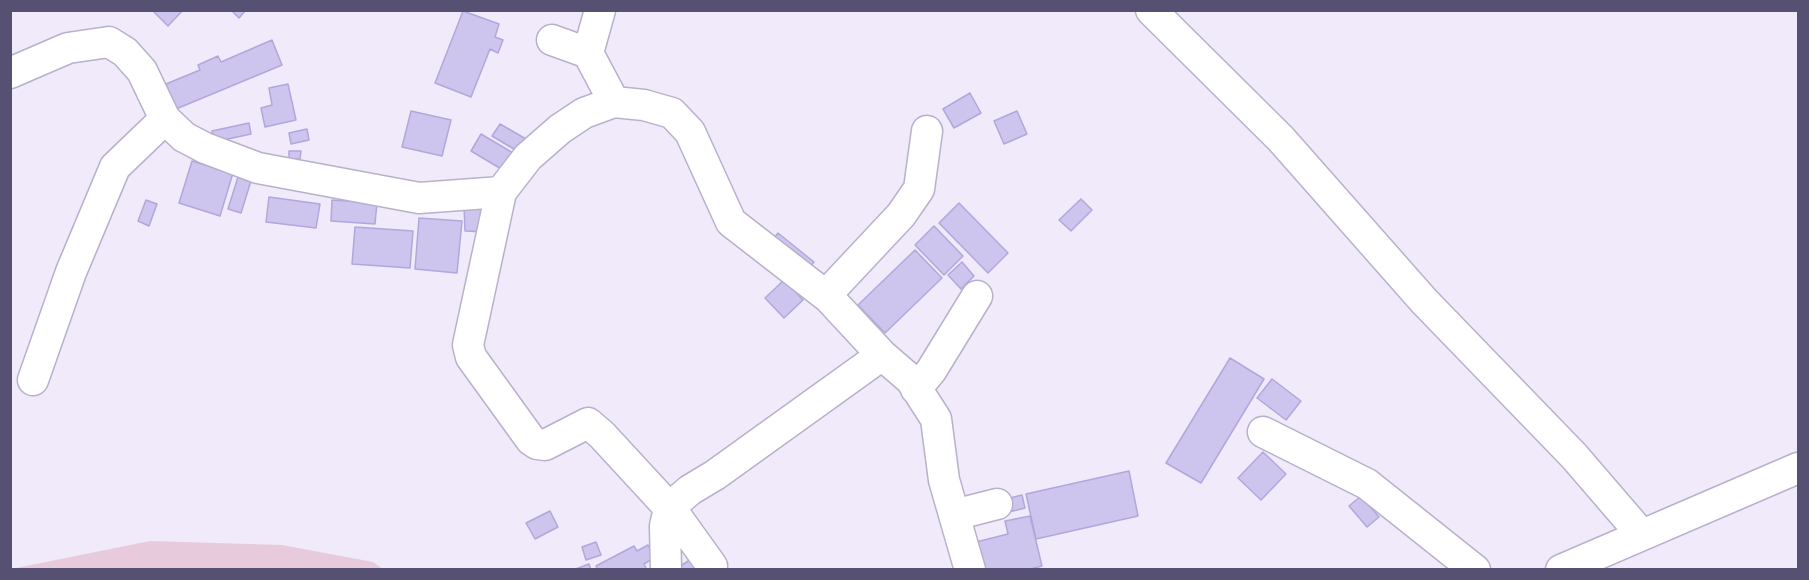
<!DOCTYPE html>
<html>
<head>
<meta charset="utf-8">
<style>
	body { margin:0 }
	#map { position:relative; width:1809px; height:580px; overflow:hidden; background:#f1eafa; font-family:Manrope,sans-serif }
	canvas { display:block }
	.frame { position:absolute; inset:0; border:12px solid #565073; pointer-events:none }
</style>
</head>
<body>
<div id="map">
<canvas width="1809" height="580"></canvas>
<div class="frame"></div>
</div>
<script>
const ctx = document.querySelector('canvas').getContext('2d');
ctx.lineJoin = 'round';
function paint(path, color) { ctx.fillStyle = color; ctx.fill(path, 'evenodd'); }
const shape = rows => new Path2D(rows.map(r => 'M' + r).join(''));
function trace(path, color, width, dash) { ctx.strokeStyle = color; ctx.lineWidth = width; ctx.lineCap = dash ? 'butt' : 'round'; ctx.setLineDash(dash || []); ctx.stroke(path); }
const green = shape([
	[150,541,282,545,373,562,383,569,11,569]
]);
const building = shape([
	[152,10,183,10,168,26,152,10],
	[231,10,246,10,239,18,231,10],
	[463,11,499,24,495,37,503,40,498,53,490,49,471,97,435,83,463,11],
	[272,40,282,65,176,109,166,84,200,70,198,65,218,56,221,62,272,40],
	[288,84,296,120,265,127,261,108,272,105,269,88,288,84],
	[970,93,981,113,954,128,943,109,970,93],
	[411,111,451,120,442,156,402,147,411,111],
	[1017,111,1027,134,1004,144,994,121,1017,111],
	[249,123,251,134,214,142,212,131,249,123],
	[500,124,526,139,519,152,492,136,500,124],
	[307,129,309,140,291,144,289,133,307,129],
	[481,134,513,153,503,170,471,151,481,134],
	[289,151,301,151,300,159,289,159,289,151],
	[192,161,233,173,220,216,179,203,192,161],
	[238,177,251,181,241,213,228,209,238,177],
	[269,197,320,204,316,228,266,222,269,197],
	[1081,199,1092,210,1071,231,1059,220,1081,199],
	[146,200,157,204,149,226,138,221,146,200],
	[332,200,377,203,375,224,331,221,332,200],
	[959,203,1008,253,988,273,939,223,959,203],
	[490,205,485,232,465,231,464,206,490,205],
	[419,218,462,221,457,273,415,269,419,218],
	[934,226,963,256,944,275,915,245,934,226],
	[355,227,413,231,410,268,352,264,355,227],
	[778,233,814,262,806,272,770,243,778,233],
	[915,250,942,278,885,333,858,305,915,250],
	[962,262,974,276,961,289,948,275,962,262],
	[784,280,803,300,784,318,765,298,784,280],
	[1230,358,1264,379,1201,483,1166,463,1230,358],
	[1272,379,1301,401,1286,420,1257,398,1272,379],
	[1263,452,1286,474,1261,500,1238,478,1263,452],
	[1129,471,1138,516,1036,539,1026,494,1129,471],
	[1022,495,1025,508,1009,512,1006,499,1022,495],
	[1361,496,1379,517,1367,527,1349,506,1361,496],
	[550,511,558,527,535,539,526,523,550,511],
	[1030,516,1042,566,1027,570,979,570,972,543,1008,534,1005,521,1030,516],
	[596,542,601,555,586,560,582,547,596,542],
	[648,545,654,558,644,564,647,570,598,570,596,566,634,546,637,551,648,545],
	[693,558,700,570,678,570,677,568,693,558],
	[589,564,591,570,573,570,589,564]
]);
const minor = shape([
	[600,10,588,53,614,102],
	[1151,10,1281,139,1424,301,1574,456,1642,535],
	[552,40,588,53],
	[10,73,68,48,109,42,125,52,142,71,165,119,184,137,205,148,258,168,419,198,501,192,528,157,560,129,584,113,614,102,644,105,672,113,690,132,731,222,829,298,882,355,911,380,936,419,944,480,970,570],
	[501,192,468,345,471,357,531,440,537,444,545,445,588,423,602,435,674,513,712,566],
	[826,295,901,215,919,189,927,131],
	[33,380,71,272,115,167,165,119],
	[916,389,931,371,977,296],
	[1263,432,1367,484,1475,570],
	[954,515,997,504],
	[666,570,665,526,669,508,690,490,715,475,882,355],
	[1561,570,1798,468]
]);
paint(green, '#e7cadb');
paint(building, '#cdc5ed');
trace(building, '#b2a7dd', 1.5);
trace(minor, '#b8b1cc', 33);
trace(minor, '#fff', 30);
</script>
</body>
</html>
